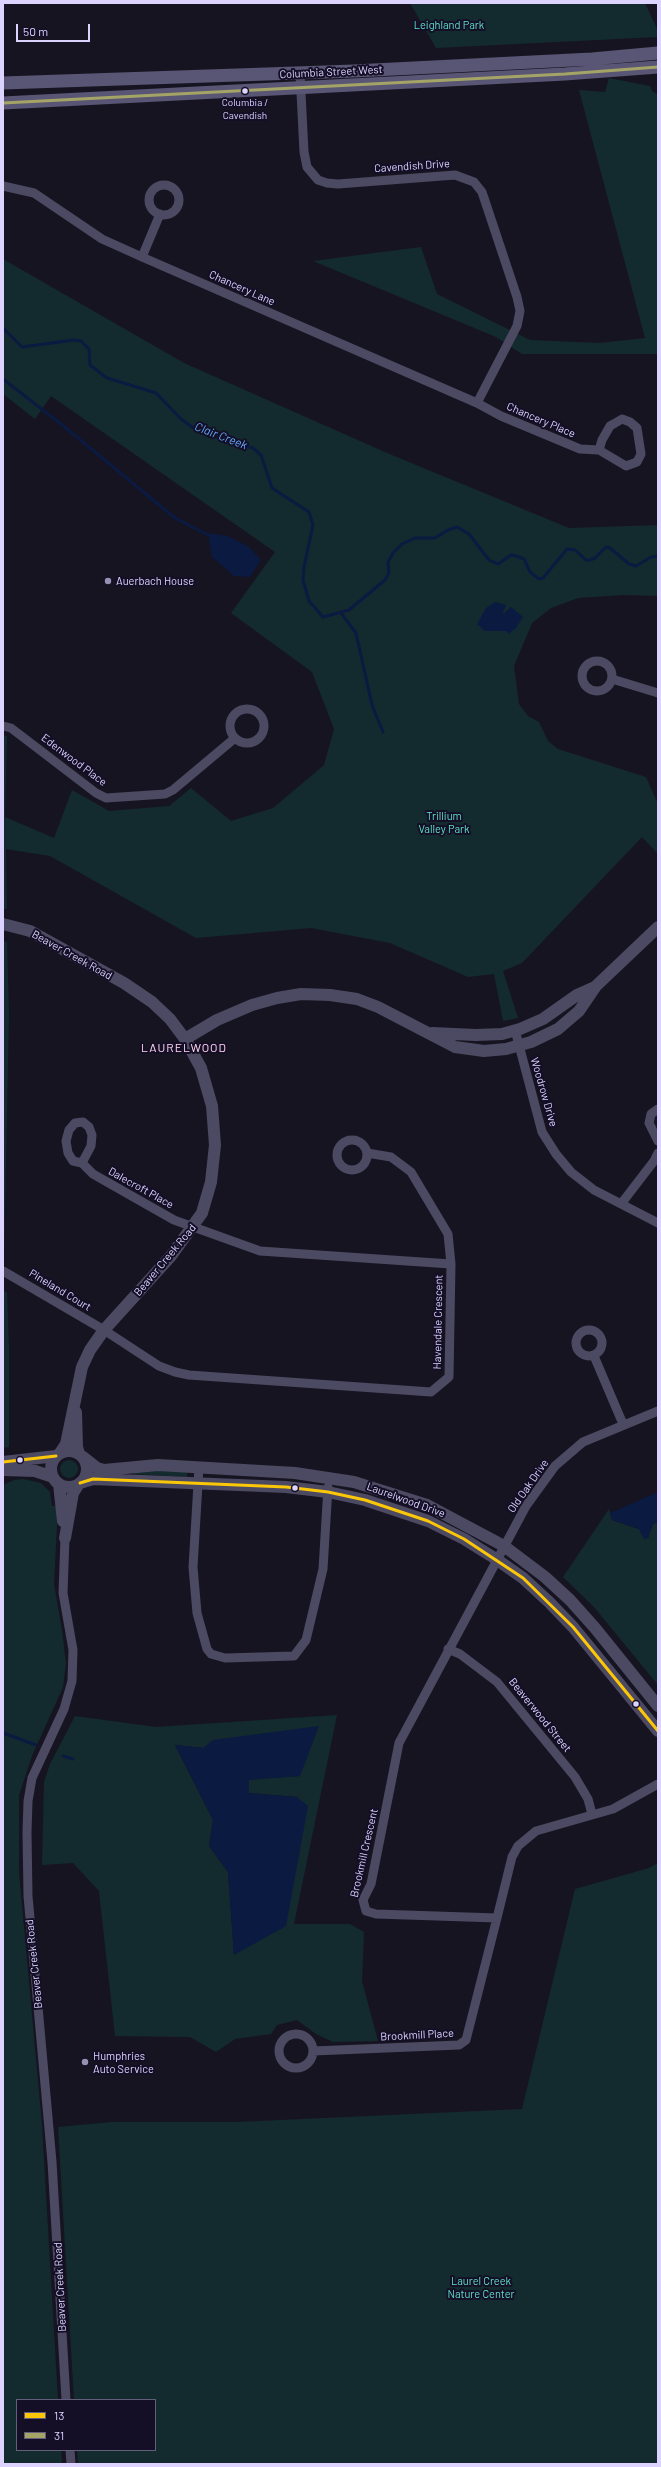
<!DOCTYPE html>
<html>
<head>
<meta charset="utf-8">
<style>
	body { margin:0 }
	#map { position:relative; width:661px; height:2467px; overflow:hidden; background:#171421; font-family:Barlow,sans-serif }
	canvas { display:block }
	.frame { position:absolute; inset:0; border:4px solid #dcd4ff; pointer-events:none }
	.legend { position:absolute; left:16px; top:2399px; width:140px; height:52px; box-sizing:border-box; background:#140f26; border:1px solid #645e7d; margin:0; padding:5px 7px; list-style:none; font-size:12px; color:#dcd4ff }
	.legend li { display:flex; align-items:center; gap:8px; height:20px }
	.legend b { width:20px; border:1px solid #645e7d }
	.scale { position:absolute; left:16px; top:24px; width:74px; height:18px; box-sizing:border-box; border:2px solid #dcd4ff; border-top:0; padding-left:5px; font-size:12px; line-height:14px; white-space:nowrap; color:#dcd4ff; -webkit-text-stroke:3px #140f26; paint-order:stroke }
</style>
</head>
<body>
<div id="map">
<canvas width="661" height="2467"></canvas>
<div class="frame"></div>
<ul class="legend">
<li><b style="height:5px;background:#fcc707"></b>13</li>
<li><b style="height:5px;background:#a4a466"></b>31</li>
</ul>
<div class="scale">50 m</div>
</div>
<script>
const ctx = document.querySelector('canvas').getContext('2d');
ctx.lineJoin = 'round';
function paint(path, color) { ctx.fillStyle = color; ctx.fill(path, 'evenodd'); }
const shape = rows => new Path2D(rows.map(r => 'M' + r).join(''));
function trace(path, color, width, dash) { ctx.strokeStyle = color; ctx.lineWidth = width; ctx.lineCap = dash ? 'butt' : 'round'; ctx.setLineDash(dash || []); ctx.stroke(path); }
function label(font, color, halo, rows, align = 'center') {
  ctx.font = font + ' Barlow,sans-serif'; ctx.lineWidth = 4; ctx.setLineDash([]); ctx.textBaseline = 'middle'; ctx.strokeStyle = halo; ctx.fillStyle = color; for (const [text, x, y, turn = 0] of rows) {
    ctx.save(); ctx.translate(x, y); ctx.rotate((+turn || 0) * Math.PI / 180); ctx.textAlign = isNaN(turn) ? turn : align; if (halo) ctx.strokeText(text, 0, 0); ctx.fillText(text, 0, 0); ctx.restore();
  }
}
const green = shape([
	[410,3,645,3,658,31,658,37,436,48],
	[609,78,650,86,652,91,658,95,658,354,522,354,496,337,313,261,421,247,437,294,530,340,600,343,645,338,579,90,605,92],
	[3,259,184,363,387,453,569,528,658,525,658,596,624,595,578,598,551,608,532,623,514,666,519,704,528,716,539,722,548,741,558,749,646,777,658,804,658,854,642,837,522,963,503,971,518,1018,503,1021,494,974,468,977,390,943,311,928,196,938,50,856,6,849,7,909,3,909,3,735,7,736,5,817,54,838,72,790,109,811,169,806,191,788,231,821,273,808,324,765,334,729,312,672,231,613,275,552,51,396,35,419,3,394],
	[3,941,7,942,9,1014,4,1258],
	[3,1291,7,1292,9,1348,9,1447,3,1448],
	'60 1469a9 9 0 1 1 18 0a9 9 0 1 1-18 0Z',
	[167,1469,187,1472,187,1477,134,1474,134,1470],
	[23,1479,41,1483,50,1492,52,1506,58,1506,54,1584,62,1630,66,1664,63,1687,32,1756,19,1795,19,1872,42,2125,58,2400,17,2400,17,2450,61,2450,62,2464,3,2464,3,1485,14,1480],
	[609,1509,612,1520,639,1529,648,1538,653,1524,658,1522,658,1685,594,1607,563,1577],
	[337,1715,294,1924,350,1924,364,1932,362,1981,378,2041,333,2042,316,2034,297,2020,277,2025,271,2034,235,2039,216,2052,190,2037,115,2036,99,1891,73,1863,42,1865,44,1782,50,1764,75,1716,156,1727],
	[175,1745,203,1748,300,1776,249,1779,249,1793,297,1797,234,1955,228,1872,209,1846,213,1820],
	[658,1863,658,2464,78,2464,77,2450,155,2450,155,2400,74,2400,58,2127,112,2122,237,2122,522,2109,575,1889,649,1868]
]);
const water = shape([
	[210,533,228,536,249,547,261,560,250,577,234,576,212,557,209,539],
	[495,602,506,605,502,615,511,607,523,617,516,628,509,634,506,631,485,631,477,624,486,608],
	[658,1492,658,1522,653,1524,648,1538,644,1539,639,1529,612,1520,610,1513],
	[319,1726,300,1776,249,1780,249,1793,297,1797,308,1806,286,1926,234,1955,228,1872,209,1846,213,1820,175,1745,203,1748,213,1740]
]);
const stream = shape([
	[3,328,22,347,74,340,81,341,89,349,90,365,107,378,156,393,181,419,192,427,227,441,253,448,261,455,272,488,309,512,313,525,304,567,303,580,309,601,323,617,349,610,385,580,389,573,388,562,393,553,402,544,415,538,435,538,448,530,457,527,469,534,489,560,498,564,511,555,516,556,524,559,530,572,539,579,543,578,567,549,575,550,586,560,590,560,595,558,606,547,610,548,629,564,636,566,651,557,658,556],
	[3,379,61,424,175,518,210,536],
	[341,613,356,633,372,705,383,732],
	[3,1733,36,1745],
	[63,1756,73,1759]
]);
const minor = shape([
	[300,73,304,152,307,167,318,180,327,183,338,184,455,175,474,182,482,192,517,297,520,311,517,326,477,403],
	'149 200a15 15 0 1 1 30 0a15 15 0 1 1-30 0Z',
	[3,186,34,193,102,239,142,257,477,403,501,416,580,449,599,450,626,466,637,462,641,454,637,428,630,422,622,419,617,422,610,426,602,440,599,450],
	[142,257,160,214],
	'582 676a15 15 0 1 1 30 0a15 15 0 1 1-30 0Z',
	[612,679,658,693],
	'230 726a17 17 0 1 1 34 0a17 17 0 1 1-34 0Z',
	[3,726,11,728,96,793,106,798,165,794,173,790,235,738],
	[515,1030,542,1132,556,1154,571,1172,594,1190,658,1223],
	[658,1109,651,1114,649,1123,658,1141],
	'337 1155a15 15 0 1 1 30 0a15 15 0 1 1-30 0Z',
	[82,1163,73,1161,68,1153,66,1141,69,1130,75,1123,83,1122,89,1127,92,1135,91,1146,82,1163,93,1174,174,1220,260,1251,451,1264],
	[621,1204,654,1161,658,1153],
	[3,1271,104,1330,159,1366,175,1372,189,1375,431,1392,449,1377,451,1264,448,1234,411,1172,391,1157,367,1153],
	'576 1343a13 13 0 1 1 26 0a13 13 0 1 1-26 0Z',
	[594,1356,623,1424],
	[658,1411,583,1442,555,1466,526,1506,399,1743,371,1884,363,1900,366,1911,376,1914,497,1918,512,1857,518,1846,536,1831,613,1809,658,1784],
	[199,1467,193,1567,197,1613,207,1649,211,1654,225,1658,294,1656,306,1640,323,1569,328,1487],
	[65,1538,63,1593,73,1650,72,1681,64,1709,32,1778,28,1801,27,1832,28,1896,52,2162,66,2400],
	[448,1649,460,1654,497,1682,575,1777,588,1799,592,1814],
	'279 2051a17 17 0 1 1 34 0a17 17 0 1 1-34 0Z',
	[313,2051,459,2045,466,2040,497,1918],
	[70,2450,71,2464]
]);
const tertiary = shape([
	[3,924,30,931,124,983,152,1002,170,1019,185,1039,201,1068,212,1106,215,1145,211,1182,202,1213,171,1256,104,1330,90,1350,82,1367,66,1444,60,1453],
	[432,1033,476,1035,502,1034,520,1029,543,1019,577,995,595,987],
	[185,1039,217,1020,252,1005,277,998,301,994,330,995,357,999,378,1007,455,1047,484,1051,506,1049,531,1042,558,1029,579,1011,596,986,658,927],
	[76,1412,77,1447,79,1454],
	'51 1469a18 18 0 1 1 36 0a18 18 0 1 1-36 0Z',
	[83,1457,97,1468,104,1470,158,1465,295,1473,354,1482,427,1505,504,1546,545,1577,570,1600,595,1628,658,1706],
	[3,1462,56,1456],
	[3,1470,35,1471,53,1477],
	[80,1483,93,1479,286,1487,328,1492,365,1500,428,1521,464,1539,496,1559,523,1578,549,1602,573,1627,658,1731],
	[59,1484,63,1521],
	[65,1538,73,1493,78,1485]
]);
const secondary = shape([
	[3,83,354,71,592,59,658,53],
	[3,103,565,74,658,67]
]);
const bus1 = shape([
	[3,1462,56,1456],
	[80,1483,93,1479,286,1487,328,1492,365,1500,428,1521,464,1539,523,1578,573,1627,658,1731]
]);
const bus2 = shape([
	[3,103,565,74,658,67]
]);
const markers = [
	[245,91,3.5,"#dcd4ff"],
	[108,581,4,"#9791b1"],
	[20,1460,3.5,"#dcd4ff"],
	[295,1488,3.5,"#dcd4ff"],
	[636,1704,3.5,"#dcd4ff"],
	[85,2062,4,"#9791b1"]
];
const busNames = [
	["Columbia /",245,103],
	["Cavendish",245,116]
];
const parkNames = [
	["Leighland Park",449,25],
	["Trillium",444,816],
	["Valley Park",444,829],
	["Laurel Creek",481,2281],
	["Nature Center",481,2294]
];
const streetNames = [
	["Columbia Street West",331,72,-3],
	["Cavendish Drive",412,166,-4],
	["Chancery Lane",242,288,24],
	["Chancery Place",541,420,23],
	["Edenwood Place",74,760,37],
	["Beaver Creek Road",72,955,29],
	["Woodrow Drive",544,1092,74],
	["Dalecroft Place",141,1188,29],
	["Beaver Creek Road",165,1260,-50],
	["Pineland Court",60,1290,31],
	["Havendale Crescent",438,1322,-89],
	["Old Oak Drive",528,1486,-55],
	["Laurelwood Drive",406,1500,20],
	["Beaverwood Street",540,1715,51],
	["Brookmill Crescent",364,1853,-77],
	["Beaver Creek Road",34,1964,-96],
	["Brookmill Place",417,2035,-3],
	["Beaver Creek Road",60,2287,-93]
];
const poiNames = [
	["Auerbach House",116,581],
	["Humphries",93,2056],
	["Auto Service",93,2069]
];
const waterNames = [
	["Clair Creek",221,436,21]
];
const neighbourhoodNames = [
	["LAURELWOOD",184,1048]
];
paint(green, '#132b2e');
paint(water, '#0a1a41');
trace(stream, '#0a1a41', 3);
trace(minor, '#4c4962', 9);
trace(tertiary, '#4c4962', 12);
trace(secondary, '#595574', 13);
trace(bus1, '#fcc707', 3);
trace(bus2, '#a4a466', 3);
for (const [x, y, r, color] of markers) { const dot = new Path2D(); dot.arc(x, y, r, 0, 2 * Math.PI); ctx.fillStyle = color; ctx.fill(dot); trace(dot, '#140f26', 1.5); }
label('10px', '#dcd4ff', '#140f26', busNames);
label('11px', '#5de1c9', '#140f26', parkNames);
label('11px', '#dcd4ff', '#140f26', streetNames);
label('11px', '#dcd4ff', '#140f26', poiNames, 'left');
label('italic 12px', '#62abff', '#140f26', waterNames);
ctx.letterSpacing = '1px';
label('12px', '#ffd6ed', '#140f26', neighbourhoodNames);
ctx.letterSpacing = '0px';
</script>
</body>
</html>
